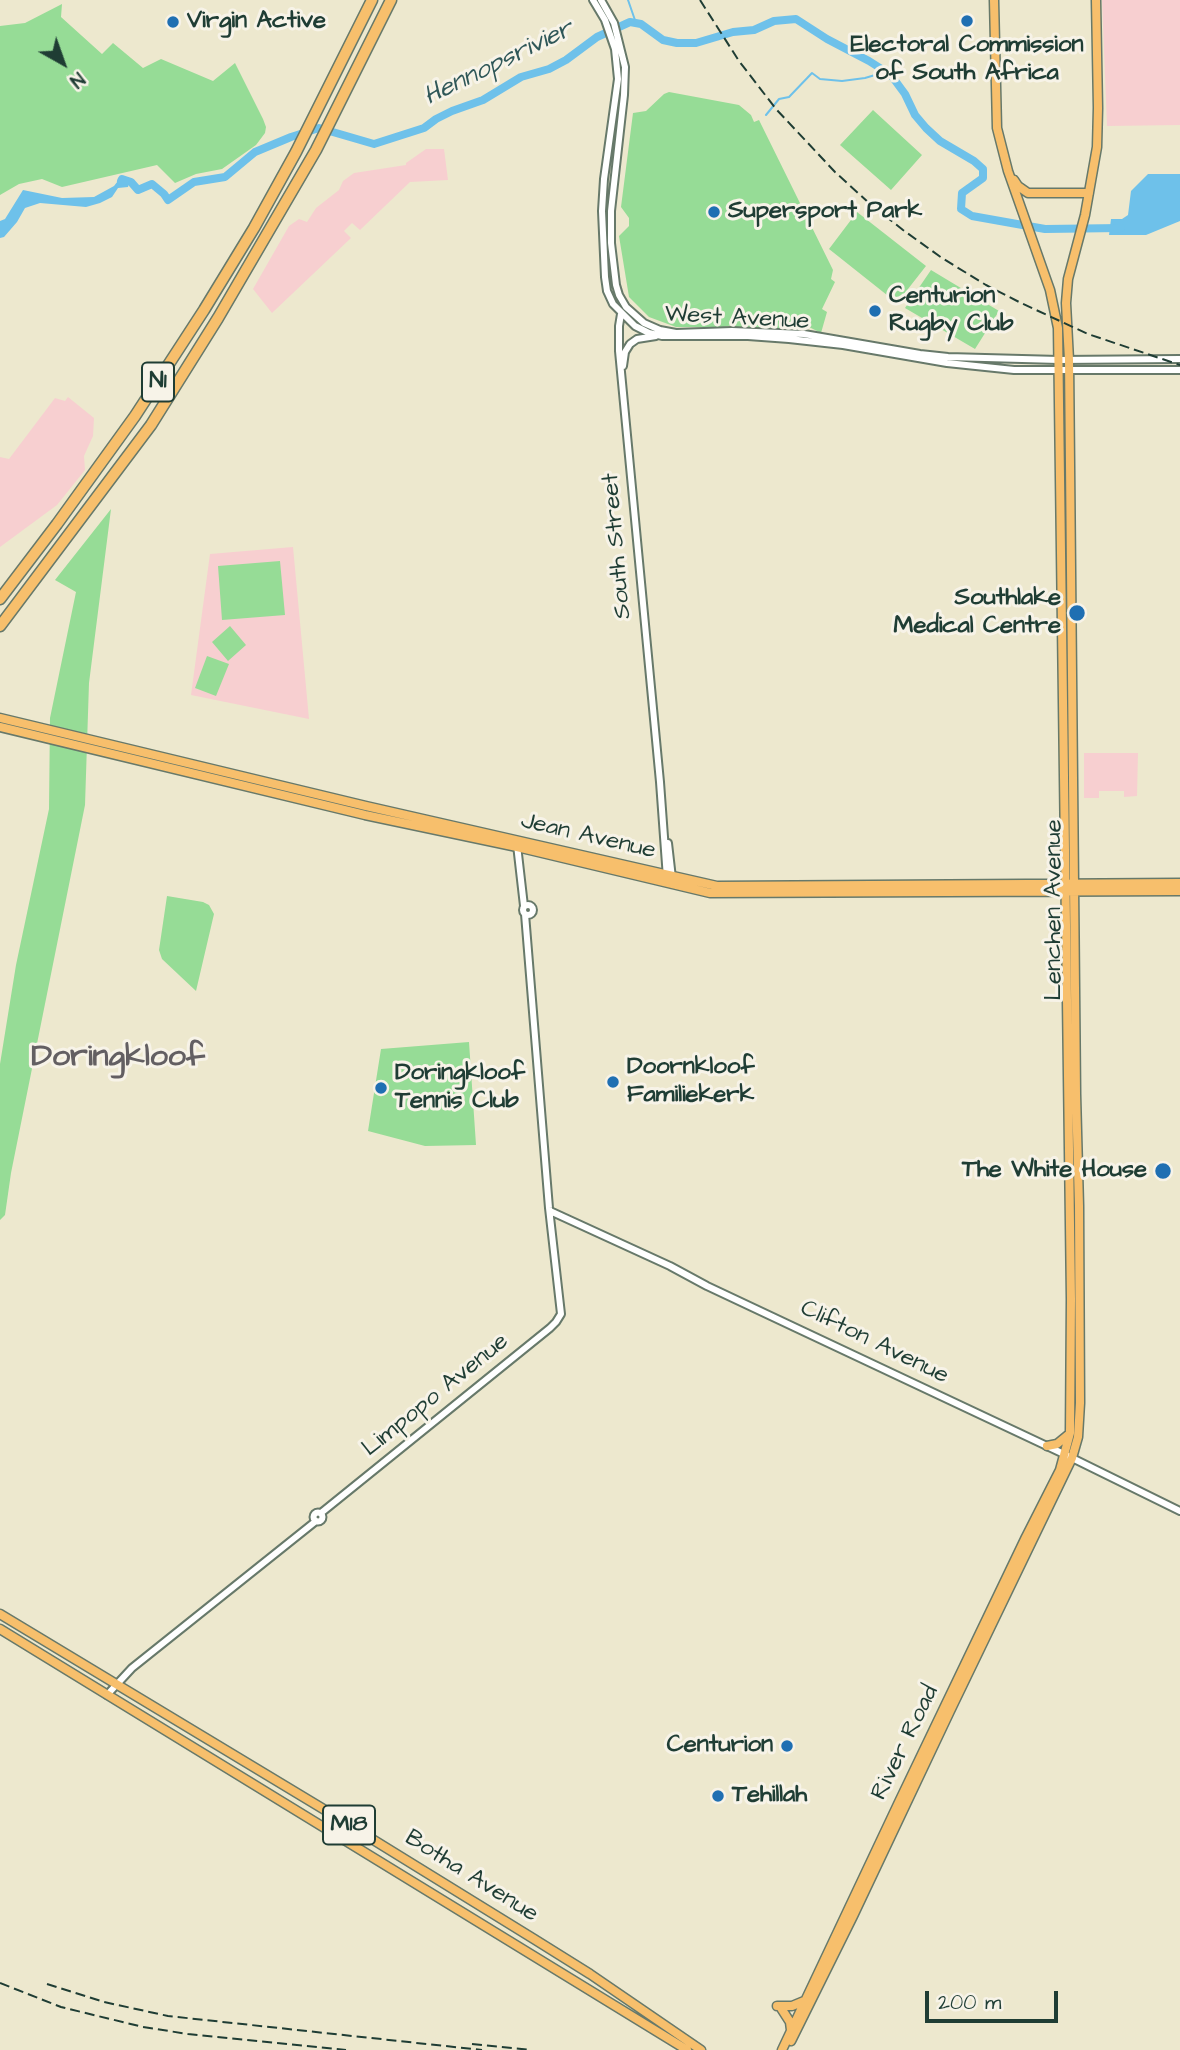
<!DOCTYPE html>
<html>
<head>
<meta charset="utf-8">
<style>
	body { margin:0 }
	#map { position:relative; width:1180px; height:2050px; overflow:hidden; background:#ede8ce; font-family:"Architects Daughter",sans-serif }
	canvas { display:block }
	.north { position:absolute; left:28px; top:28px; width:70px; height:70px; -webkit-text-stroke:5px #f7f3e8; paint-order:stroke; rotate:140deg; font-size:19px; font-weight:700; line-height:28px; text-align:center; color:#1f3d34 }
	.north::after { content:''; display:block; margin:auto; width:24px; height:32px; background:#1f3d34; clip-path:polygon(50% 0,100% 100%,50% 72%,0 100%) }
	.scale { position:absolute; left:925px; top:1991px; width:133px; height:32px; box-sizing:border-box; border:4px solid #1f3d34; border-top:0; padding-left:9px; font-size:21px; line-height:24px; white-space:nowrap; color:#1f3d34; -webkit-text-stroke:5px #f7f3e8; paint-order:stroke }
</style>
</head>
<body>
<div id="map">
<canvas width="1180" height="2050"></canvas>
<div class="north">N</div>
<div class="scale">200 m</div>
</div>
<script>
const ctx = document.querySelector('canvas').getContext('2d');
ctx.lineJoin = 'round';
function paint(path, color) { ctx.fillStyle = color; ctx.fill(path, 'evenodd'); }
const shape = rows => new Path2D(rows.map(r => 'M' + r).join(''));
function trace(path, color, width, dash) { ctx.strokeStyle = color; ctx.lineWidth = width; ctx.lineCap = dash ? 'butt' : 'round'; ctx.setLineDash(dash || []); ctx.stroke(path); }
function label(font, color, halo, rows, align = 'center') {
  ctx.font = font + ' "Architects Daughter",sans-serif'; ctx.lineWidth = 6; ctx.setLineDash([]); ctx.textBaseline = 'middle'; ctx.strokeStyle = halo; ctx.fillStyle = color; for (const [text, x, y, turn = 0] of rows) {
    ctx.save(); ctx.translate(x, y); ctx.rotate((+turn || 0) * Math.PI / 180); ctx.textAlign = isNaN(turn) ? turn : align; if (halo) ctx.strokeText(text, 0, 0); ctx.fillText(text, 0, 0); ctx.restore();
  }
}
const built = shape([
	[1102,0,1180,0,1180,125,1107,126],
	[426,149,444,149,448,180,410,182,360,230,352,223,344,231,351,238,272,313,253,289,289,226,299,219,307,222,316,208,339,190,343,181,354,173,406,165,406,163],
	[68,397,94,418,93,436,84,456,85,470,57,505,0,547,0,457,9,459,55,398,65,401],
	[293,547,309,719,191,695,210,554],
	[1084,753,1138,753,1137,796,1124,797,1124,791,1099,791,1099,798,1084,798]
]);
const green = shape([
	[62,4,61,17,102,54,113,43,143,68,161,59,213,81,235,63,263,119,266,127,265,133,256,145,222,169,196,174,175,183,157,165,62,187,42,179,19,184,0,195,0,26,25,23],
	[669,92,739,105,751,115,754,122,759,120,833,270,831,279,835,282,822,309,827,312,821,333,805,325,796,330,735,328,732,325,724,327,676,327,649,317,629,297,619,236,629,226,629,218,621,207,633,113,646,111,664,94],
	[873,110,922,155,891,190,840,145],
	[857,212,926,266,897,303,829,249],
	[931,270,999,311,975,349,905,308],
	[111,509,89,683,85,805,11,1173,5,1215,0,1220,0,1064,16,965,49,809,50,718,76,592,55,580],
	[280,561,285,615,222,620,218,566],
	[230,626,246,645,228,661,212,642],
	[207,656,229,664,216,696,195,688],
	[167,896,203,902,209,905,214,914,196,991,162,959,159,950],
	[469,1042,476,1145,425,1146,368,1131,381,1049]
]);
const water = shape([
	[1148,174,1180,174,1180,221,1146,235,1109,235,1111,219,1122,219,1128,215,1131,191],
	[121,177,130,180,128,187,118,188,112,197,100,203,86,207,40,203,25,208,17,222,4,237,0,238,0,221,5,219,23,190,62,198,94,197,114,186]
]);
const stream = shape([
	[628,0,636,23],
	[766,115,779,99,789,97,812,73,820,79,842,81,865,78,885,72]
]);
const river = shape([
	[121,181,122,179,131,182,138,190,152,184,164,194,168,200,194,182,225,177,255,152,291,137,319,128,374,144,424,128,436,119,452,111,483,100,521,77,549,69,566,60,597,37,630,22,641,24,663,40,677,43,696,43,733,32,754,30,774,21,796,19,827,39,869,61,891,75,905,94,915,115,926,128,940,141,974,161,983,169,983,178,962,193,961,209,972,216,1045,229,1121,228]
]);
const minor = shape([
	[593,0,605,20,615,49,618,79,604,179,602,211,605,277,607,291,613,304,635,326,649,333,662,336,748,336,789,339,843,345,947,363,1014,370,1180,370],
	[601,0,614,23,625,67,624,95,611,211,611,243,616,285,619,295,626,307,644,323,660,330,676,333,732,331,804,334,920,354,948,357,1059,360,1180,359],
	[621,314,619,326,619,351,660,782,667,878],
	[623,366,625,352,630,344,637,339,656,336],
	[668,843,672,878],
	[517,845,524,906],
	'523 910a5 5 0 1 1 10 0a5 5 0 1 1-10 0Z',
	[550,1211,670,1266,707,1286,1066,1455,1180,1511],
	'313.5 1517a4.5 4.5 0 1 1 9 0a4.5 4.5 0 1 1-9 0Z',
	[321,1513,550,1328,556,1322,561,1314,549,1208,525,914],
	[107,1695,132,1668,316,1521]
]);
const major = shape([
	[1014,180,1018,186,1028,193,1089,193],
	[0,718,366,806,717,886,1180,883],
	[0,727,365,815,517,847,710,893,1180,891],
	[1047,1446,1057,1444,1068,1435],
	[0,1614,325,1810,534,1939,590,1974,701,2050],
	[0,1629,687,2050],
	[777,2006,792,2006,804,2001],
	[781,2008,790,2022,791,2030],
	[791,2041,853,1916,950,1711,1072,1458,1078,1437,1080,1403,1079,1206,1076,1094,1069,360,1066,303,1068,279,1085,215,1097,147,1098,108,1096,0],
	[782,2050,899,1802,1026,1537,1060,1470,1070,1433,1071,1299,1058,328,1050,290,1008,171,997,128,994,0]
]);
const highway = shape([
	[0,599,57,524,135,416,204,310,254,228,296,152,372,0],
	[0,626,151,425,218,318,316,150,391,0]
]);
const rail = shape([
	[700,0,739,61,776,109,835,172,869,203,903,230,942,258,986,285,1021,303,1088,334,1180,365],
	[0,1983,61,2007,143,2027,188,2034,346,2050],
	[47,1984,104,2002,168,2016,482,2050],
	[472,2044,531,2050]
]);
const markers = [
	[967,21,7,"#1f6fb2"],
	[173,22,7,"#1f6fb2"],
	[714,212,7,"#1f6fb2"],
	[875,311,7,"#1f6fb2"],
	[1077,613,9,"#1f6fb2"],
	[613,1082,7,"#1f6fb2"],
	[381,1088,7,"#1f6fb2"],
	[1163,1171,9,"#1f6fb2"],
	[787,1746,7,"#1f6fb2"],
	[718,1796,7,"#1f6fb2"]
];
const shields = [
	[158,382,32],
	[349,1825,52]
];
const shieldNames = [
	["N1",158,382],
	["M18",349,1825]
];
const poiNames = [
	["Virgin Active",187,22],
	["Electoral Commission",967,46,"center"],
	["of South Africa",967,74,"center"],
	["Supersport Park",728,212],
	["Centurion",889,297],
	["Rugby Club",889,325],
	["Southlake",1061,599,"right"],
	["Medical Centre",1061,627,"right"],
	["Doornkloof",627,1068],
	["Familiekerk",627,1096],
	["Doringkloof",395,1074],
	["Tennis Club",395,1102],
	["The White House",1147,1171,"right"],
	["Centurion",773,1746,"right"],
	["Tehillah",732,1796]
];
const streetNames = [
	["West Avenue",737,319,3],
	["South Street",618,546,-95],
	["Jean Avenue",588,837,13],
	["Lenchen Avenue",1055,910,-90],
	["Clifton Avenue",874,1343,26],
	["Limpopo Avenue",436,1396,-39],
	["River Road",906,1743,-64],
	["Botha Avenue",471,1877,32]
];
const waterNames = [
	["Hennopsrivier",499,64,-26]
];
const districtNames = [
	["Doringkloof",118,1058]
];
paint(built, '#f7cfd0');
paint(green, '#96dc96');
paint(water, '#6ec1ea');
trace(stream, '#6ec1ea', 2);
trace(river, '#6ec1ea', 8);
trace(minor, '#67796a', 10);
trace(major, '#67796a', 11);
trace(highway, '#67796a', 13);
trace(minor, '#fff', 6);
trace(major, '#f7bf6c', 8);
trace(highway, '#f7bf6c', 10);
trace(rail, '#1f3d34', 2, [10, 5]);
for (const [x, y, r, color] of markers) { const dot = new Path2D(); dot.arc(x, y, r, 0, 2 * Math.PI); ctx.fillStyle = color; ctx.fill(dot); trace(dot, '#f7f3e8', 2.5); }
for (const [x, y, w] of shields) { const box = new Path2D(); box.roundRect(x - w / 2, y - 19.5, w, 39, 5); ctx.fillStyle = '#f7f3e8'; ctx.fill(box); trace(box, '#1f3d34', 2); }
label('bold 23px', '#1f3d34', null, shieldNames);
label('bold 24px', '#1f3d34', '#f7f3e8', poiNames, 'left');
label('24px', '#1f3d34', '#f7f3e8', streetNames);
label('italic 26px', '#2f5758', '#f7f3e8', waterNames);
label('bold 32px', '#635f62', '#f7f3e8', districtNames);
</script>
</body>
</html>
